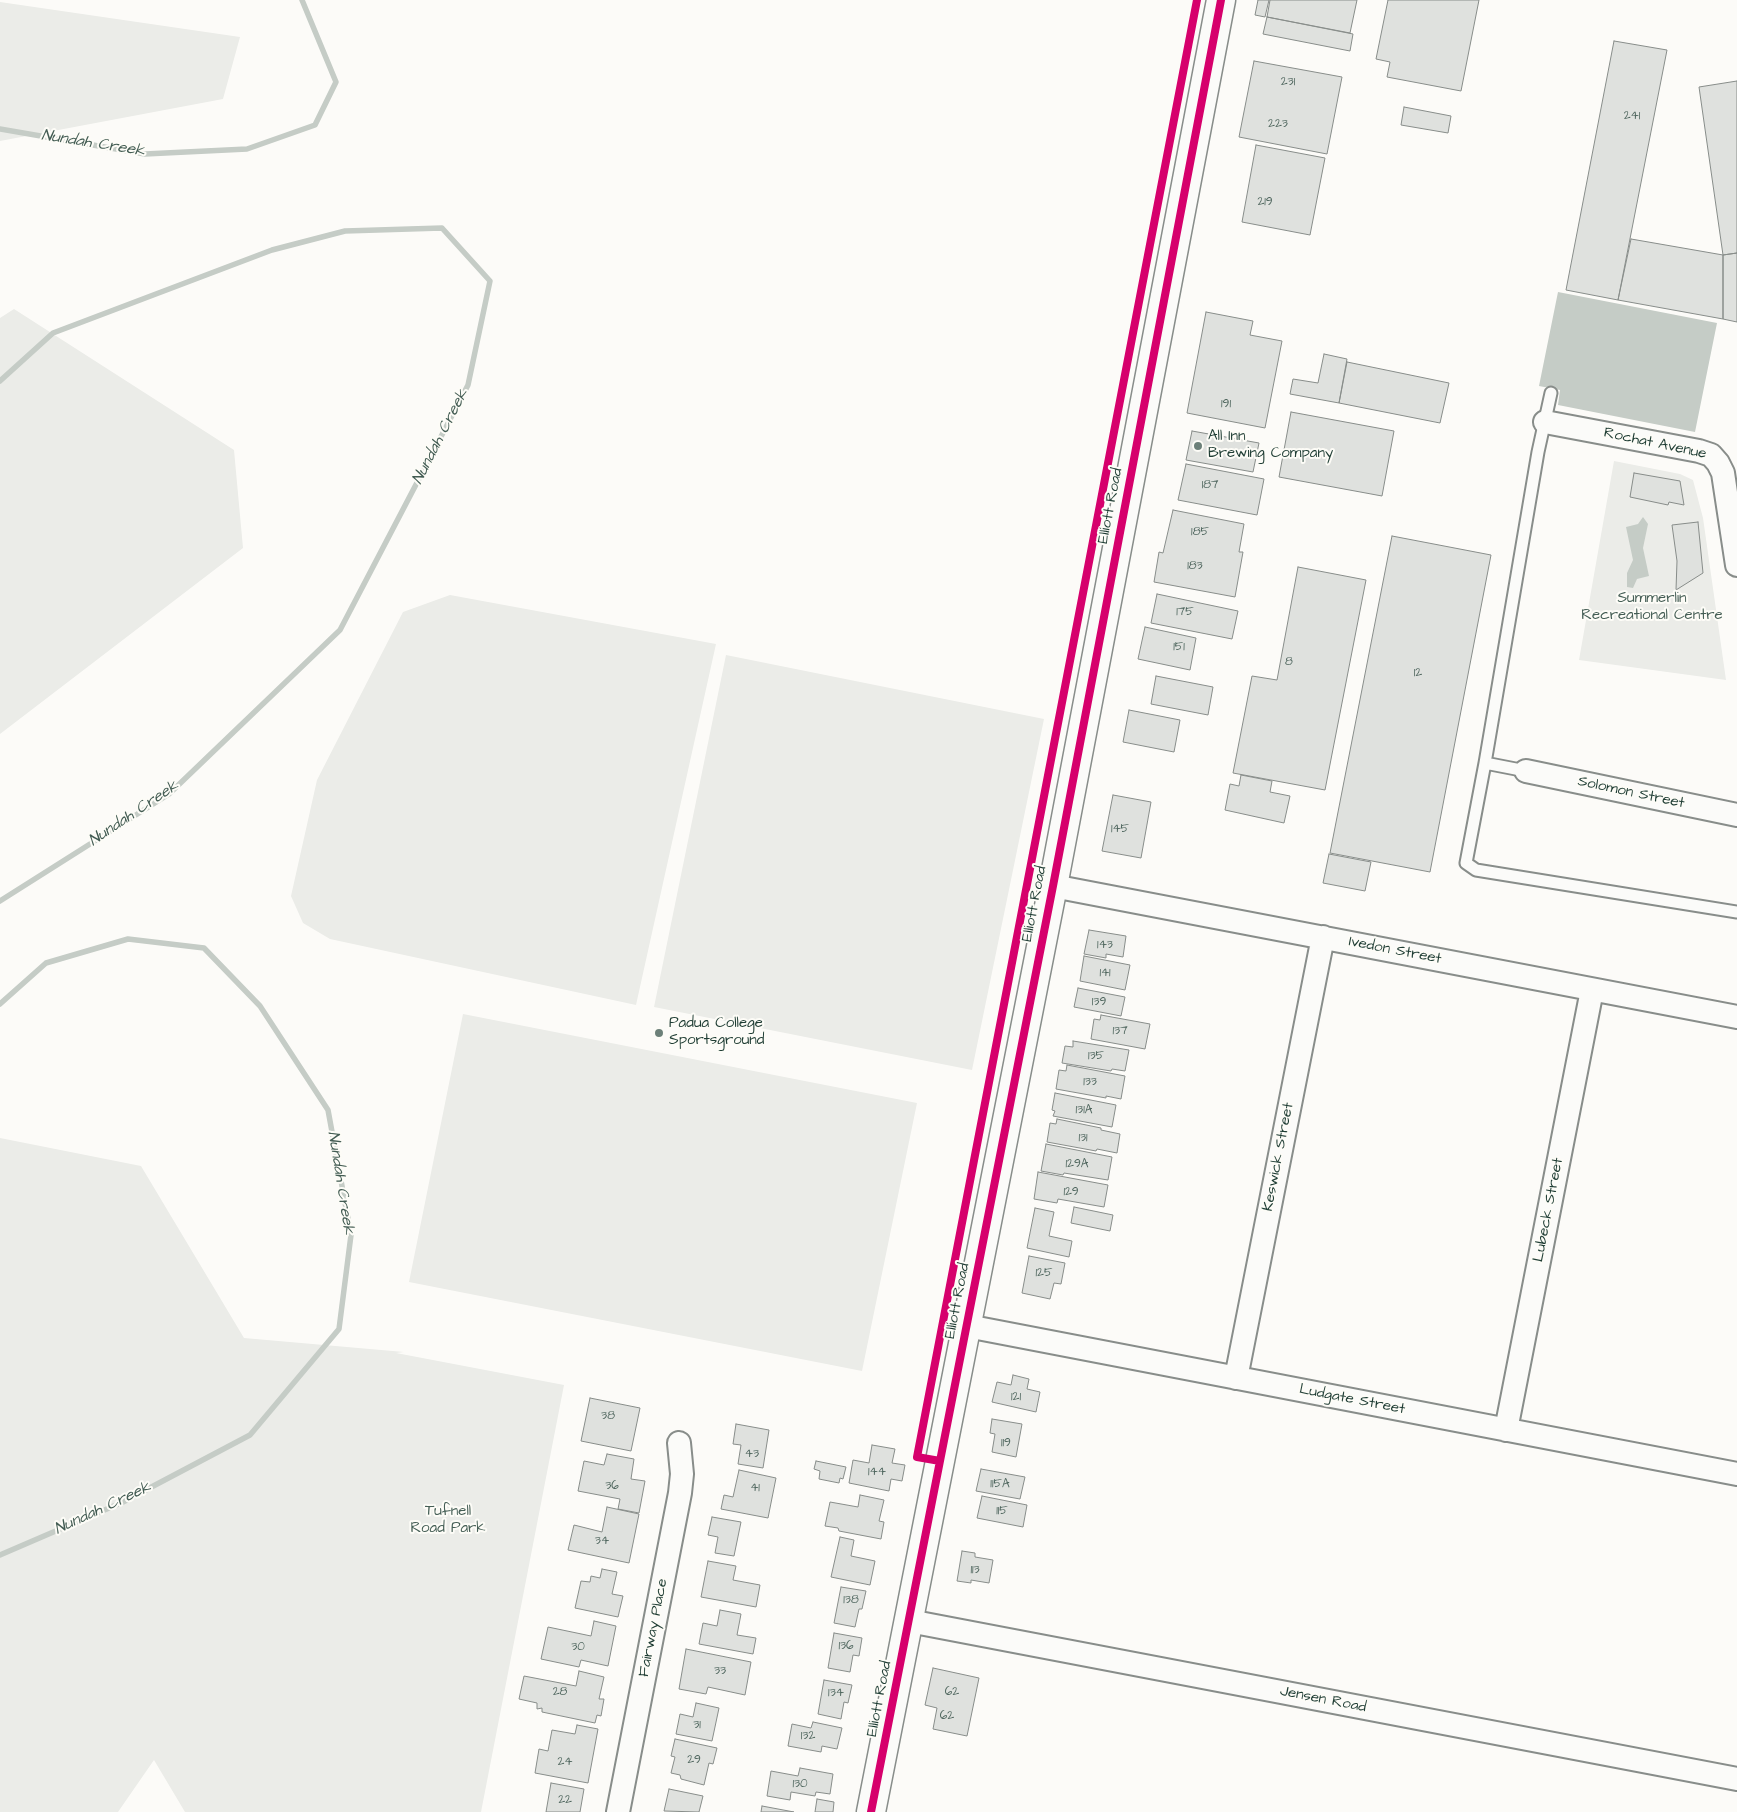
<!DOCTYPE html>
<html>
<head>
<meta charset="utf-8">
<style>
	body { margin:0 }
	canvas { display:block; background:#fcfbf8 }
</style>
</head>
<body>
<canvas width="1737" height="1812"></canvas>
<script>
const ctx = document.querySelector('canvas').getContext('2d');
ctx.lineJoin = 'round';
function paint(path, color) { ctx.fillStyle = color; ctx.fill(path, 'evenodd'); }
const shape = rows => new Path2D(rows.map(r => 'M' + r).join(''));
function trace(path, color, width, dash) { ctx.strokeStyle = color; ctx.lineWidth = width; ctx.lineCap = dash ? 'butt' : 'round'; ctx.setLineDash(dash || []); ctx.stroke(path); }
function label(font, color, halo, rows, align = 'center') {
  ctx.font = font + ' "Architects Daughter",sans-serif'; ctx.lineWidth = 4; ctx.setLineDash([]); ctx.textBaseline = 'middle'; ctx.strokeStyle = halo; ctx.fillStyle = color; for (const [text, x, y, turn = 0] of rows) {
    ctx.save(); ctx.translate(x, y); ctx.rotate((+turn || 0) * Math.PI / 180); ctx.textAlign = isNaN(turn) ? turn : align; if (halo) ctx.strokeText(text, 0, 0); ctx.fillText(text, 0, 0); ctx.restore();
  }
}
const green = shape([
	[0,2,240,37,223,99,0,141],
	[14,309,234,450,243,548,0,734,0,318],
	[1614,461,1680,474,1693,480,1703,518,1726,680,1579,660],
	[450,595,716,644,636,1005,330,939,303,923,291,896,317,780,403,612],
	[726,655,1044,719,972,1070,654,1007],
	[463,1014,917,1103,862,1371,409,1282],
	[0,1138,141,1166,244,1338,404,1352,396,1353,564,1385,481,1812,185,1812,154,1760,118,1812,0,1812]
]);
const water = shape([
	[1558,292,1717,323,1695,432,1558,405,1560,390,1539,386],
	[1643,517,1648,524,1643,548,1649,576,1637,579,1633,588,1627,587,1627,573,1633,560,1626,527,1638,524]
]);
const stream = shape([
	[0,129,145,154,247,149,315,125,336,82,302,0],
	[0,381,53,333,272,250,345,231,442,228,490,281,468,385,340,630,169,794,0,901],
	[0,1004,46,963,128,939,204,948,260,1006,328,1110,351,1235,339,1329,250,1435,123,1502,0,1555]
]);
const building = shape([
	[1258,0,1269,0,1265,17,1255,15,1258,0],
	[1270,0,1357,0,1350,33,1267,17,1270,0],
	[1388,0,1479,0,1461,91,1387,77,1390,62,1376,59,1388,0],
	[1267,17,1353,34,1350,51,1263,34,1267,17],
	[1614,41,1667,50,1618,300,1566,290,1614,41],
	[1254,61,1342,77,1327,154,1239,137,1254,61],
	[1737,81,1737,253,1723,255,1699,87,1737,81],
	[1404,107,1451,116,1448,133,1401,125,1404,107],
	[1256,145,1325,158,1310,235,1242,222,1256,145],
	[1631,239,1723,255,1723,319,1618,300,1631,239],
	[1737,253,1737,322,1723,319,1723,255,1737,253],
	[1206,312,1253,321,1250,335,1282,341,1265,428,1187,413,1206,312],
	[1324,354,1347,359,1339,403,1290,394,1293,379,1318,383,1324,354],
	[1347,362,1449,383,1440,423,1339,403,1347,362],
	[1291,412,1394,431,1382,496,1279,477,1291,412],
	[1192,431,1259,443,1253,472,1186,460,1192,431],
	[1186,464,1264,479,1257,515,1178,500,1186,464],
	[1634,473,1680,481,1684,505,1669,502,1668,505,1630,497,1634,473],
	[1173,510,1244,524,1239,552,1243,552,1235,597,1154,582,1159,552,1163,553,1173,510],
	[1698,522,1703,573,1676,590,1677,561,1672,525,1698,522],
	[1392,536,1491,555,1430,872,1330,853,1392,536],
	[1298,567,1366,580,1325,790,1233,773,1252,676,1277,680,1298,567],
	[1157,594,1238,611,1232,639,1151,623,1157,594],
	[1145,627,1196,638,1190,670,1138,659,1145,627],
	[1156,676,1213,687,1208,715,1151,704,1156,676],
	[1129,710,1180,720,1174,752,1123,742,1129,710],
	[1241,775,1272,781,1270,792,1290,796,1284,823,1225,810,1230,784,1239,786,1241,775],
	[1113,795,1151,802,1141,858,1102,851,1113,795],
	[1329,854,1371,862,1365,891,1323,883,1329,854],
	[1089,930,1126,936,1123,957,1106,954,1106,958,1084,954,1089,930],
	[1084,956,1130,965,1125,990,1080,981,1084,956],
	[1078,988,1125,997,1121,1016,1074,1007,1078,988],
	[1101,1015,1150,1024,1145,1049,1091,1039,1094,1019,1100,1020,1101,1015],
	[1073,1041,1129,1050,1125,1071,1112,1069,1111,1071,1062,1063,1065,1046,1073,1047,1073,1041],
	[1067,1065,1125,1076,1121,1099,1106,1096,1106,1098,1056,1089,1059,1070,1066,1071,1067,1065],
	[1055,1093,1116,1105,1112,1127,1053,1116,1055,1111,1052,1110,1055,1093],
	[1057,1119,1101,1128,1101,1130,1120,1134,1117,1153,1097,1149,1096,1151,1047,1142,1050,1123,1056,1124,1057,1119],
	[1046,1144,1112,1157,1108,1180,1064,1173,1063,1175,1041,1171,1046,1144],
	[1038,1172,1108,1185,1104,1207,1058,1199,1057,1203,1034,1199,1038,1172],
	[1074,1207,1113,1215,1110,1231,1071,1223,1074,1207],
	[1035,1208,1054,1212,1049,1236,1072,1241,1069,1257,1027,1248,1035,1208],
	[1029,1256,1065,1263,1061,1284,1054,1283,1050,1299,1022,1293,1029,1256],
	[1013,1375,1029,1379,1027,1389,1040,1392,1036,1412,992,1402,997,1382,1011,1385,1013,1375],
	[590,1398,640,1408,631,1451,581,1441,590,1398],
	[992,1419,1022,1424,1016,1457,992,1452,995,1434,990,1433,992,1419],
	[736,1424,769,1430,763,1468,738,1464,741,1445,733,1444,736,1424],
	[872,1445,895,1449,892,1463,905,1465,902,1481,891,1479,889,1491,849,1483,853,1460,869,1463,872,1445],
	[607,1454,634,1459,631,1479,645,1481,639,1513,618,1509,620,1499,578,1491,584,1461,604,1465,607,1454],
	[816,1461,846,1467,843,1479,840,1478,839,1483,819,1479,820,1471,814,1469,816,1461],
	[981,1469,1025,1477,1020,1499,976,1491,981,1469],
	[739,1470,776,1478,768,1518,721,1509,724,1495,733,1497,739,1470],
	[860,1495,884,1500,879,1521,884,1522,881,1539,839,1531,838,1528,825,1526,830,1502,858,1507,860,1495],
	[982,1496,1027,1505,1023,1527,977,1518,982,1496],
	[607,1507,639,1514,629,1563,568,1550,574,1525,602,1532,607,1507],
	[712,1517,741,1522,734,1556,715,1553,718,1537,708,1535,712,1517],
	[840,1537,854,1540,851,1556,875,1561,870,1585,831,1577,840,1537],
	[962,1551,975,1553,975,1557,993,1560,989,1583,971,1580,971,1583,957,1581,962,1551],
	[708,1561,736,1566,733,1580,760,1585,756,1607,701,1597,708,1561],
	[602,1569,617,1572,612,1594,623,1596,618,1617,575,1608,581,1581,590,1582,591,1576,600,1578,602,1569],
	[841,1587,866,1591,862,1609,859,1609,855,1627,834,1623,841,1587],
	[720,1610,741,1614,737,1635,756,1638,753,1654,699,1644,703,1623,717,1626,720,1610],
	[594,1621,616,1626,608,1666,581,1660,579,1667,541,1659,548,1627,591,1636,594,1621],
	[834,1633,862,1638,859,1656,853,1655,850,1672,828,1668,834,1633],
	[686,1649,751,1662,745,1695,708,1687,706,1694,679,1689,686,1649],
	[933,1668,979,1678,967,1736,933,1729,937,1708,925,1705,933,1668],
	[579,1671,604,1677,599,1699,604,1699,601,1716,597,1715,595,1723,542,1712,542,1708,537,1709,537,1703,519,1699,524,1676,576,1686,579,1671],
	[824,1680,852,1685,848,1703,844,1702,841,1719,818,1714,824,1680],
	[696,1703,719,1708,712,1741,676,1734,680,1714,693,1717,696,1703],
	[813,1722,842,1728,837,1749,822,1746,821,1752,788,1746,792,1724,811,1728,813,1722],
	[577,1725,598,1729,588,1783,535,1773,539,1749,548,1751,552,1730,575,1734,577,1725],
	[675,1739,717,1748,713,1764,709,1763,704,1785,681,1779,680,1775,671,1773,675,1757,671,1756,675,1739],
	[800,1768,833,1774,830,1794,816,1792,815,1796,791,1792,790,1800,767,1796,771,1771,798,1776,800,1768],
	[551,1783,584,1789,580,1812,546,1812,551,1783],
	[669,1789,703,1796,699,1812,664,1811,669,1789],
	[817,1799,834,1802,833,1812,815,1812,817,1799],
	[762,1806,794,1812,761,1812,762,1806]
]);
const lane = shape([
	[1485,763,1466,863,1476,870,1737,912],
	[1526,771,1485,763,1538,452,1551,393]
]);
const street = shape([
	[1545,422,1699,451,1711,455,1718,463,1723,473,1737,565],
	[1526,771,1737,815],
	[1053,886,1737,1017],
	[967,1326,1737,1474],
	[1236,1378,1323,937],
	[1506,1430,1592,990],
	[909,1621,1737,1779],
	[618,1812,680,1493,682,1474,679,1443]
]);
const secondary = shape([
	[871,1812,1053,886,1221,0]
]);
const cycleway = shape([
	[940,1461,917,1457,1197,0],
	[871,1812,1053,886,1221,0]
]);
const markers = [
	[1198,446,5,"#6c8079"],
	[659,1033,5,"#6c8079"]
];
const numberNames = [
	["231",1288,82],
	["241",1632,116],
	["223",1278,124],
	["219",1265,202],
	["191",1226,404],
	["187",1210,485],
	["185",1200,532],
	["183",1195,566],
	["175",1185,612],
	["151",1179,647],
	["8",1289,662],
	["12",1418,673],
	["145",1120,829],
	["143",1105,945],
	["141",1105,973],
	["139",1099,1002],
	["137",1120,1031],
	["135",1096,1056],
	["133",1090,1082],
	["131A",1084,1110],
	["131",1083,1138],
	["129A",1077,1164],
	["129",1071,1192],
	["125",1044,1273],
	["121",1016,1397],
	["38",608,1416],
	["119",1006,1443],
	["43",752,1454],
	["144",877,1472],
	["115A",1000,1484],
	["36",612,1486],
	["41",755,1488],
	["115",1002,1511],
	["34",602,1541],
	["113",975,1570],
	["138",851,1600],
	["136",846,1646],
	["30",578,1647],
	["33",720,1671],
	["28",560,1692],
	["62",952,1692],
	["134",836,1693],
	["62",947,1716],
	["31",697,1725],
	["132",808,1736],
	["29",694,1760],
	["24",565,1762],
	["130",800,1784],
	["22",565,1800]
];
const poiNames = [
	["All Inn",1208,437],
	["Brewing Company",1208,454],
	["Padua College",669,1024],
	["Sportsground",669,1041]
];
const streetNames = [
	["Rochat Avenue",1655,444,12],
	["Elliott Road",1111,506,-79],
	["Solomon Street",1631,793,12],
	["Elliott Road",1035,904,-79],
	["Ivedon Street",1395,951,11],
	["Keswick Street",1279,1157,-79],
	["Lubeck Street",1549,1210,-79],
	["Elliott Road",958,1301,-79],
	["Ludgate Street",1352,1400,11],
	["Fairway Place",654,1628,-79],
	["Elliott Road",880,1699,-79],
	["Jensen Road",1323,1700,11]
];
const parkNames = [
	["Summerlin",1652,599],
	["Recreational Centre",1652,616],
	["Tufnell",448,1512],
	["Road Park",448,1529]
];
const waterNames = [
	["Nundah Creek",93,144,9],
	["Nundah Creek",441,437,-63],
	["Nundah Creek",134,814,-34],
	["Nundah Creek",340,1183,81],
	["Nundah Creek",103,1509,-25]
];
paint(green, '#ebece8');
paint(water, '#c5ccc6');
trace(stream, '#c5ccc6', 5.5);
paint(building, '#dfe1de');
trace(building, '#888d8a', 1);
trace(lane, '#888d8a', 15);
trace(street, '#888d8a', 26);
trace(secondary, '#888d8a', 31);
trace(lane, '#fbfbf9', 11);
trace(street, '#fbfbf9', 22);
trace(secondary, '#fbfbf9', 28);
trace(cycleway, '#d6006c', 8);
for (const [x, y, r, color] of markers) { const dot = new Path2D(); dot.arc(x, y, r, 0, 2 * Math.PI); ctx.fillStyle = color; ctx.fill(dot); trace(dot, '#fdfcf7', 2); }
label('12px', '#4f665e', null, numberNames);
label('15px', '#1f3d34', '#fdfcf7', poiNames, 'left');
label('15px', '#1f3d34', '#fdfcf7', streetNames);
label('15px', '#455e55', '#fdfcf7', parkNames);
label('italic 16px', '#435c53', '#fdfcf7', waterNames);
</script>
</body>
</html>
